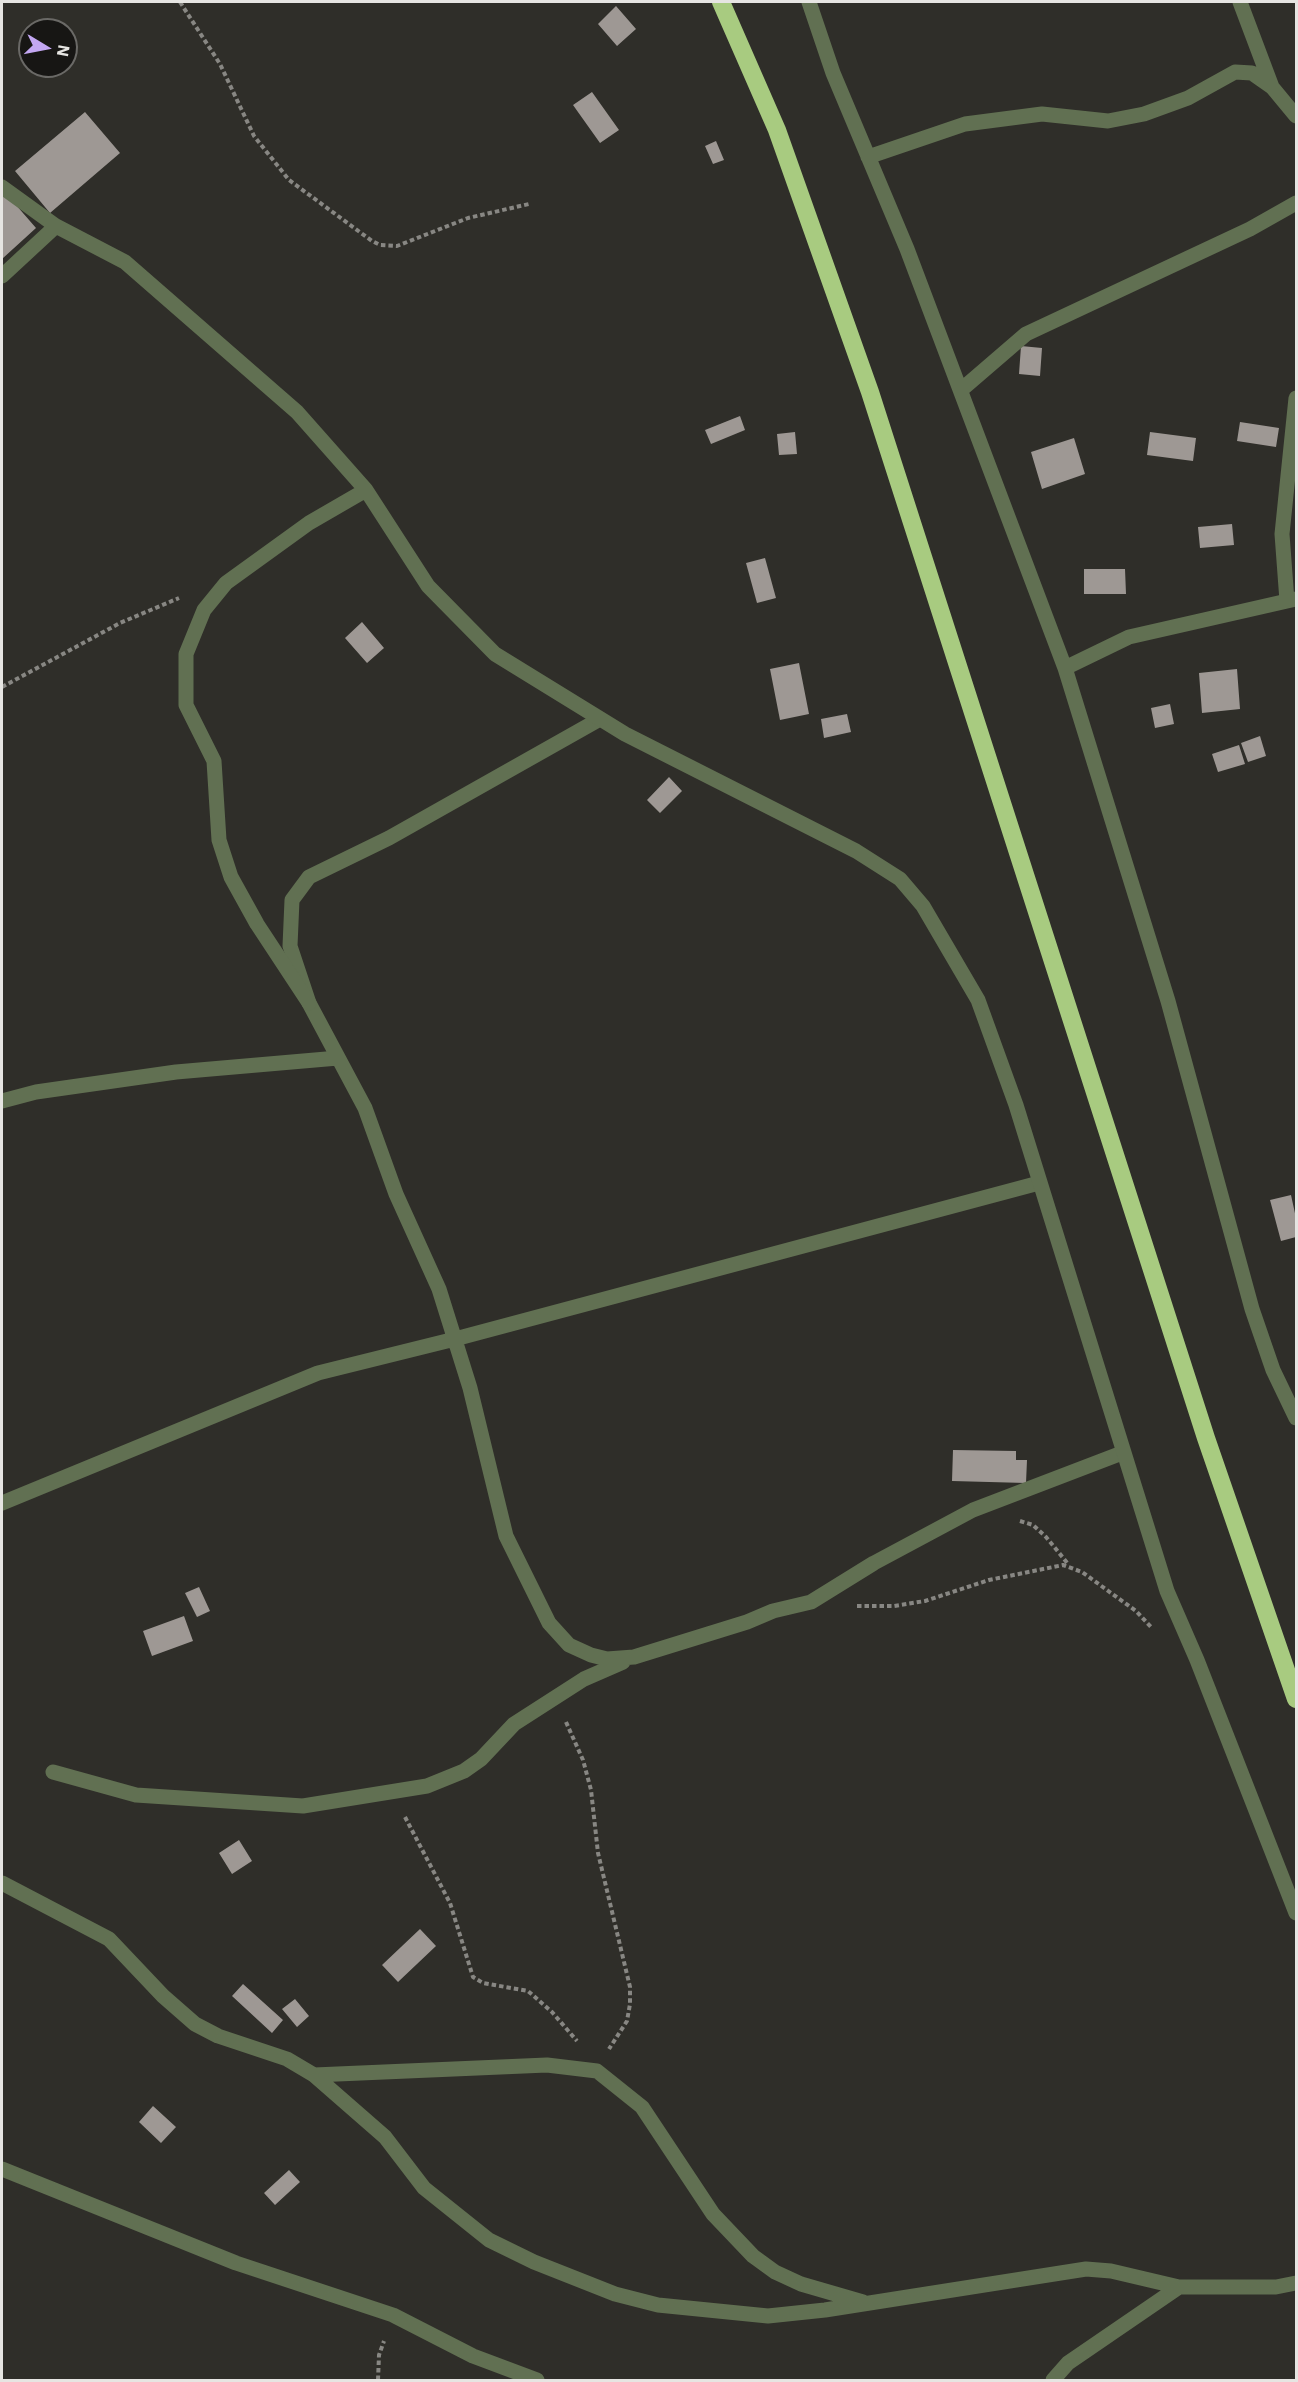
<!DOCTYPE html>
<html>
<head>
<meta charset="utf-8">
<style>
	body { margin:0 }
	#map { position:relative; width:1298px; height:2382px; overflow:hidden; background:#2f2e29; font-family:"IBM Plex Sans",sans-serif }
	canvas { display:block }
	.frame { position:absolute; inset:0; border:3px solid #e6e5e2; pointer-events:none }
	.north { position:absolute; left:18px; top:18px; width:60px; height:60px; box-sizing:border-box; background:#171614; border:2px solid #6a6966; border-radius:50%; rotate:100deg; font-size:16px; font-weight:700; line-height:24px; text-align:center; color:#e6e5e2 }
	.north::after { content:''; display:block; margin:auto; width:21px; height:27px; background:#c3a7f2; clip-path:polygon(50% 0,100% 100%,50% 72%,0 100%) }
</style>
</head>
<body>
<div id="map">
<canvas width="1298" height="2382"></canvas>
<div class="frame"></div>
<div class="north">N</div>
</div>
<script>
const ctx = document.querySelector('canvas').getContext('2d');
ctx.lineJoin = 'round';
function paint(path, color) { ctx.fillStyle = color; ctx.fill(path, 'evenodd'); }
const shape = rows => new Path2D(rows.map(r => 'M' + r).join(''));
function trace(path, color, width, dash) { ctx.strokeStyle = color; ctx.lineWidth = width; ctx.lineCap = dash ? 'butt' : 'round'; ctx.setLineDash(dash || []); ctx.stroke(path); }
const building = shape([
	[616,6,636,29,617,46,598,24],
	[592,92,619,130,600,143,573,105],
	[85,112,120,153,50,213,15,171],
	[716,141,724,160,713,164,705,146],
	[3,190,36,228,2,259,2,191],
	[1021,346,1042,348,1040,376,1019,374],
	[740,416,745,430,711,444,705,430],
	[1240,422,1279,428,1276,447,1237,441],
	[795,432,797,454,779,455,777,434],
	[1150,432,1196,438,1193,461,1147,455],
	[1074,438,1085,474,1042,489,1031,452],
	[1232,524,1234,545,1200,548,1198,527],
	[765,558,776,598,757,603,746,563],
	[1084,569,1125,569,1126,594,1084,594],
	[362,622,384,648,367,663,345,638],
	[799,663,809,714,780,720,770,669],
	[1237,669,1240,709,1202,713,1199,673],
	[1170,704,1174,724,1155,728,1151,708],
	[847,714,851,732,824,738,821,719],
	[1260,736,1266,756,1248,762,1241,743],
	[1239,745,1245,764,1218,772,1212,754],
	[669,777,682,791,660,813,647,800],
	[1291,1195,1296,1218,1296,1237,1281,1241,1270,1200],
	[953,1450,1016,1451,1016,1460,1027,1460,1026,1483,952,1481],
	[199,1587,210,1611,197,1617,185,1593],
	[184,1616,193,1641,152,1656,143,1631],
	[239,1840,252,1861,232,1874,219,1853],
	[420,1929,436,1946,398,1982,382,1965],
	[243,1984,283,2020,272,2033,232,1996],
	[295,1999,309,2016,297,2027,282,2009],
	[153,2106,176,2127,161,2143,139,2122],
	[289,2170,300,2182,275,2205,264,2193]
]);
const path = shape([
	[180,2,220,64,254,136,289,180,372,241,380,245,397,246,468,218,529,204],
	[2,687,120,623,179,598],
	[1020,1521,1033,1525,1046,1537,1069,1565],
	[857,1606,894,1606,925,1601,989,1580,1063,1565,1082,1572,1136,1611,1152,1628],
	[566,1722,583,1760,591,1790,598,1853,630,1987,630,2004,627,2021,609,2049],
	[405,1817,450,1903,473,1977,483,1983,528,1991,552,2012,577,2041],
	[378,2380,379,2355,384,2341]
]);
const lane = shape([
	[600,719,389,838,309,877,292,900,290,946,309,1003,365,1108,396,1194,439,1289,470,1388,506,1536,549,1623,569,1645,591,1655,607,1659,634,1657,747,1622,773,1611,811,1602,874,1563,973,1510,1122,1453],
	[2,1101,36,1092,176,1072,338,1058],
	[2,1503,318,1373,455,1339,1039,1183],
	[53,1772,136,1795,303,1806,427,1786,464,1771,481,1759,514,1724,584,1679,623,1662]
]);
const street = shape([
	[809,2,833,73,907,249,1065,668,1168,1001,1252,1309,1273,1370,1296,1418],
	[1240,2,1272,87],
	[868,157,965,124,1042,114,1108,121,1144,114,1188,98,1235,72,1252,73,1272,87,1296,116],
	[2,187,56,226,125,262,297,412,366,490,428,586,495,654,625,734,856,851,900,879,923,906,978,1000,1016,1105,1167,1591,1197,1660,1296,1913],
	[2,276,56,226],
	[961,390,1026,334,1250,229,1296,203],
	[1287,601,1282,534,1296,398],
	[1065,668,1129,637,1296,599],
	[309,1003,257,924,231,877,219,840,214,761,186,705,186,654,204,610,226,583,309,523,366,490],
	[2,1883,109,1939,163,1996,195,2024,218,2036,287,2059,314,2075,385,2137,424,2188,489,2240,534,2262,615,2294,658,2305,768,2316,825,2310,1086,2269,1111,2271,1179,2287,1276,2287,1296,2283],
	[314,2075,547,2065,597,2071,642,2107,713,2214,753,2256,775,2272,801,2284,863,2302],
	[2,2169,236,2263,393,2315,473,2356,537,2380],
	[1053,2380,1068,2363,1179,2287]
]);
const highway = shape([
	[721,2,777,130,870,392,1206,1438,1296,1699]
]);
paint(building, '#9e9894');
trace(path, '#888783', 4, [4.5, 3]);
trace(lane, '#617052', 15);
trace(street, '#617052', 15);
trace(highway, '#a8cb80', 18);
</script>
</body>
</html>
